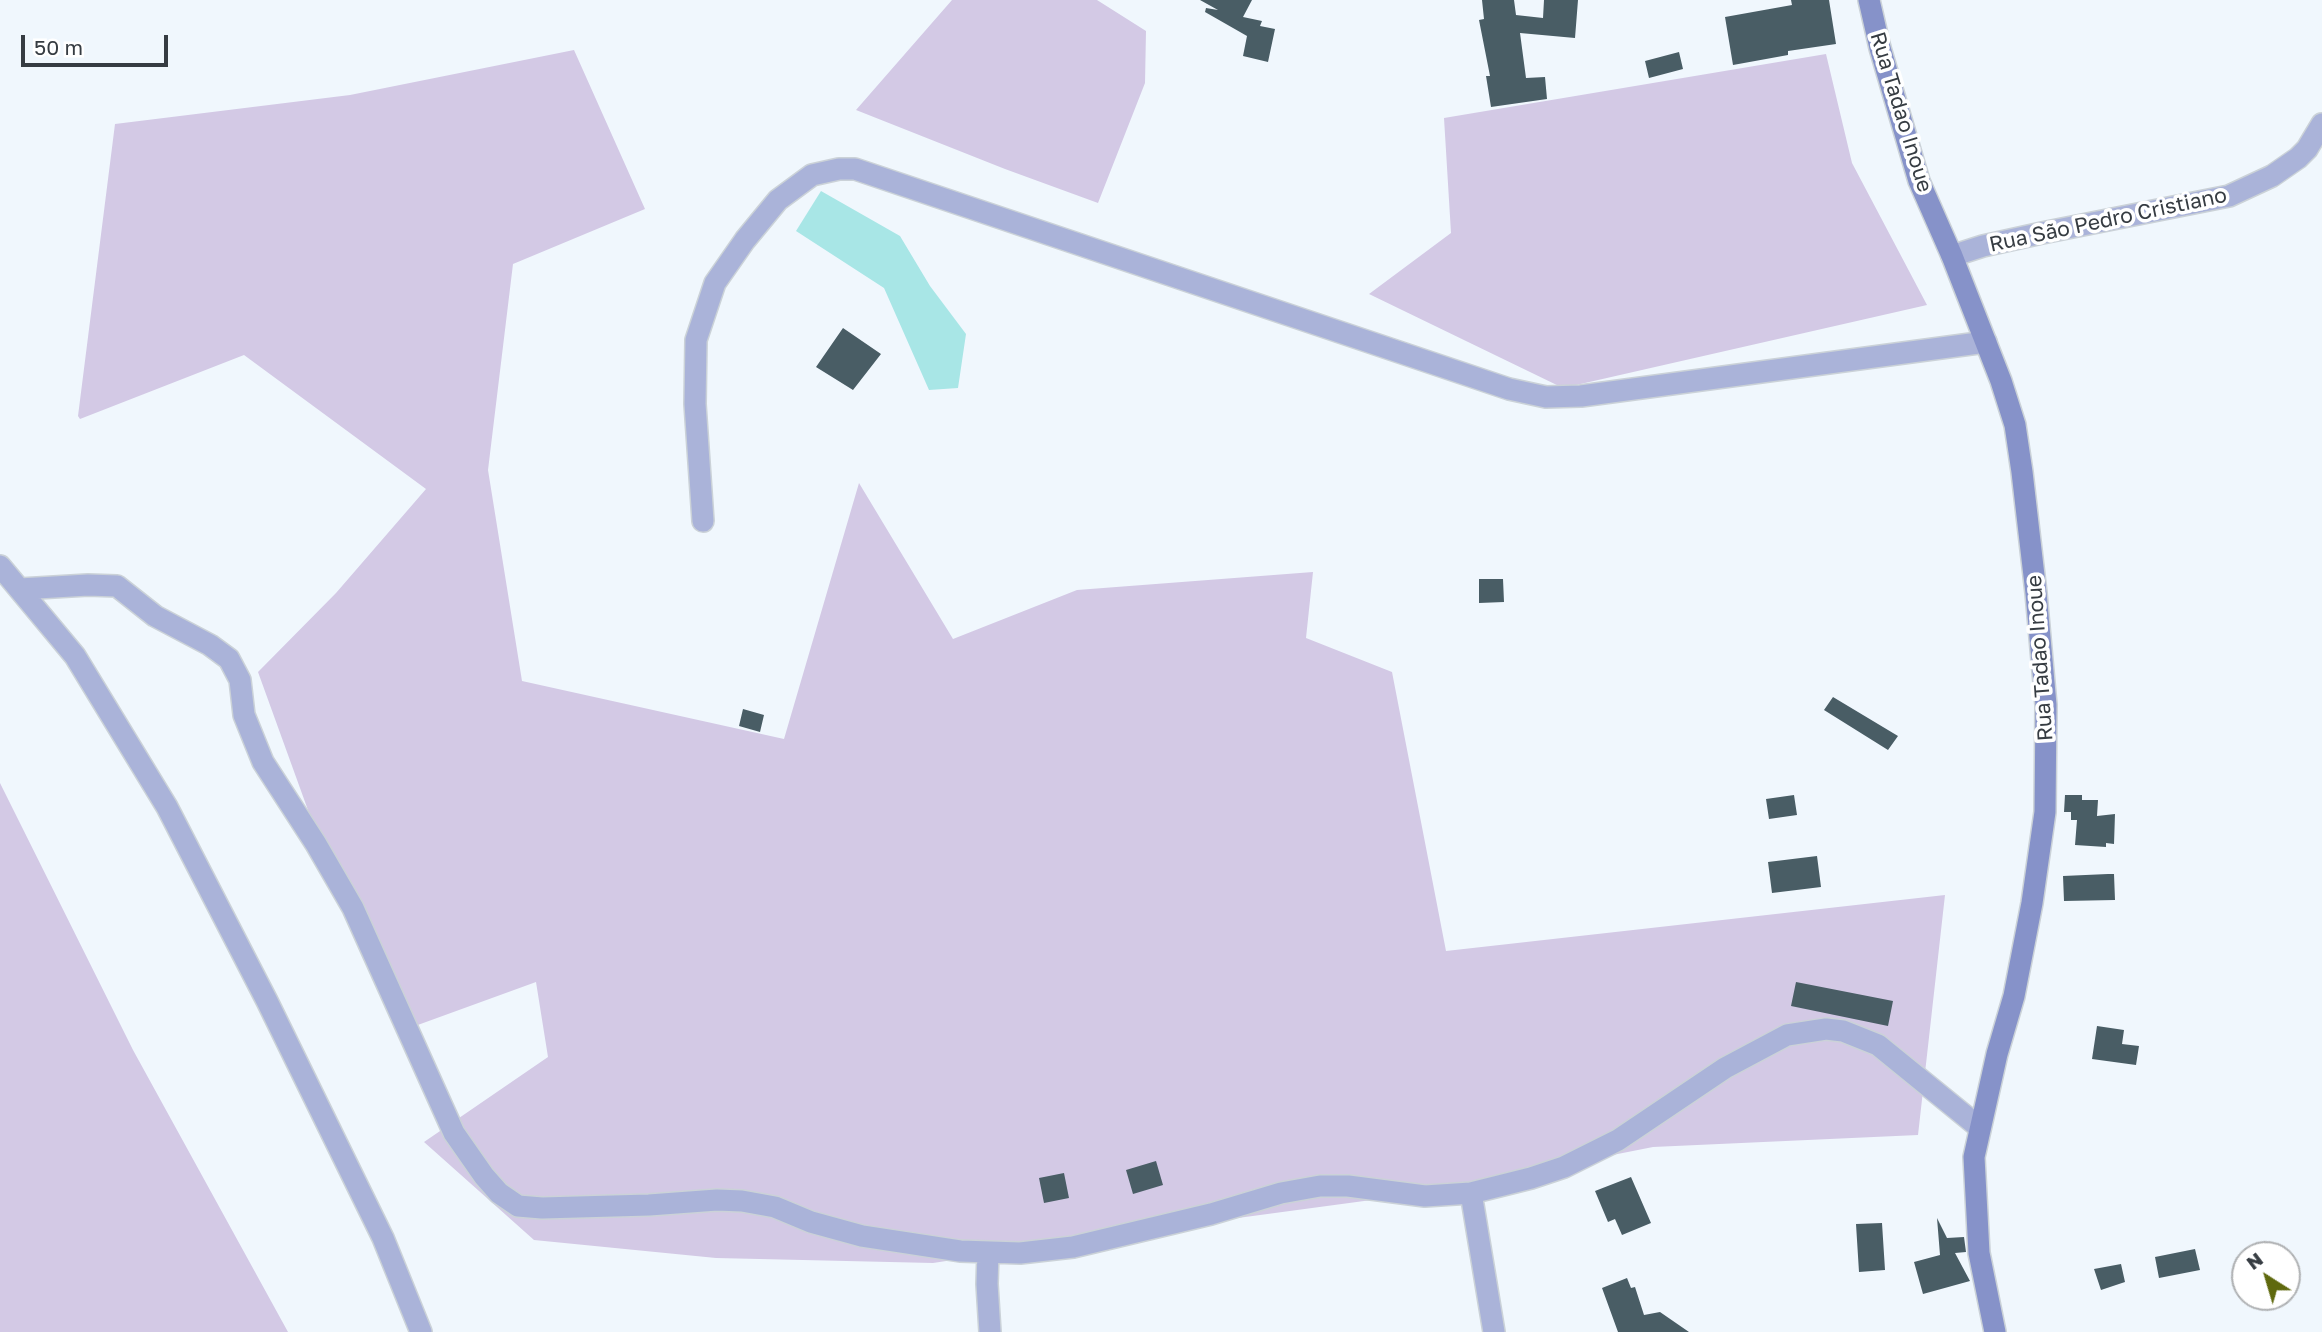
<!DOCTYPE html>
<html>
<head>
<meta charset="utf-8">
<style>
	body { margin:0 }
	#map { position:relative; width:2322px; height:1332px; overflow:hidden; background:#f0f7fd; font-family:"Golos Text",sans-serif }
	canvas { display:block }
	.north { position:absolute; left:2231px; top:1241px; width:70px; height:70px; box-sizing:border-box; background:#fff; border:2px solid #afb1b3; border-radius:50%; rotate:323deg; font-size:19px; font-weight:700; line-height:28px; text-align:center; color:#363c42 }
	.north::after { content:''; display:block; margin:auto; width:24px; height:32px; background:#5f690e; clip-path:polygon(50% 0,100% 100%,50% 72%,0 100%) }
	.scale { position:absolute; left:21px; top:35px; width:147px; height:32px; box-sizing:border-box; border:4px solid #363c42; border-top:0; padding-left:9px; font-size:21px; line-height:24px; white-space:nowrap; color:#363c42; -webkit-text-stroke:5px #fff; paint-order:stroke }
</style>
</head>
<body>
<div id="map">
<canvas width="2322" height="1332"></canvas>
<div class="north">N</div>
<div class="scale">50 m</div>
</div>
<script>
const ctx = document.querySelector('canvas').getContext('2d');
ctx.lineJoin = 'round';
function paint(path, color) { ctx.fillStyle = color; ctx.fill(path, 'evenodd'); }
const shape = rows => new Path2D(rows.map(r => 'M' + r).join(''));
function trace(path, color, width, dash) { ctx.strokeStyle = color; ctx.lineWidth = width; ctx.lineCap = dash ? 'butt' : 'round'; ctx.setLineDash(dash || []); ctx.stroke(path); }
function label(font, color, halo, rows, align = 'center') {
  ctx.font = font + ' "Golos Text",sans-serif'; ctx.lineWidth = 7; ctx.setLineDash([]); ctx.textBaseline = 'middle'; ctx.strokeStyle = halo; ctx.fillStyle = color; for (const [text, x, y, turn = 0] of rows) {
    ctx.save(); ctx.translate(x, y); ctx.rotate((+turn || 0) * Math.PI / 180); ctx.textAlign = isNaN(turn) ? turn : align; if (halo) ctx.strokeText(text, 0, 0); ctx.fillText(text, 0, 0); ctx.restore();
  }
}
const green = shape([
	[952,0,1097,0,1146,31,1145,83,1098,203,1005,169,856,110],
	[574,50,645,209,513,264,488,470,522,681,784,739,859,483,953,639,1077,590,1313,572,1306,638,1392,672,1446,951,1945,895,1918,1135,1653,1147,1416,1194,1171,1227,933,1263,716,1258,534,1240,424,1142,548,1057,536,982,404,1030,317,835,258,672,336,593,426,489,244,355,80,419,78,416,115,124,350,95],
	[1826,54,1852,163,1927,305,1563,388,1369,294,1451,233,1444,118],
	[0,783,133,1050,288,1332,0,1332]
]);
const water = shape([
	[821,191,900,236,930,286,966,334,958,388,929,390,884,288,796,231]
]);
const building = shape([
	[1200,0,1252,0,1243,17,1262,21,1260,26,1275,29,1268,62,1243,56,1247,36,1205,12,1206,8,1218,10],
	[1482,0,1514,0,1516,15,1543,18,1544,0,1578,0,1575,38,1520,33,1526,78,1545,77,1547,99,1491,107,1486,76,1490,76,1479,20,1484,19],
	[1791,0,1829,0,1836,44,1788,51,1788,55,1733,65,1725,17,1792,5],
	[1679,52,1683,69,1649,78,1645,61],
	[843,328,881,354,853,390,816,367],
	[1479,579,1503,579,1504,602,1479,603],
	[1833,697,1898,736,1888,750,1824,710],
	[743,709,764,715,760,732,739,726],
	[1794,795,1797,815,1769,819,1766,799],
	[2065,795,2082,795,2082,800,2098,800,2097,816,2115,814,2114,844,2106,843,2106,847,2075,845,2077,820,2071,820,2071,812,2064,812],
	[1817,856,1821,887,1772,893,1768,862],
	[2108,874,2114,874,2115,900,2064,901,2063,876],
	[1796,982,1893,1001,1888,1026,1791,1006],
	[2097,1026,2124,1030,2122,1044,2139,1046,2136,1065,2092,1059],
	[1156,1161,1163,1185,1133,1194,1126,1170],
	[1064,1173,1069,1198,1044,1203,1039,1178],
	[1631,1177,1651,1223,1622,1235,1615,1219,1608,1222,1595,1191],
	[1937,1218,1947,1238,1964,1237,1966,1252,1955,1253,1970,1281,1923,1294,1914,1262,1940,1255],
	[1882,1223,1885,1270,1859,1272,1856,1224],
	[2195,1249,2200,1270,2159,1278,2155,1257],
	[2121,1264,2125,1282,2101,1290,2094,1269],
	[1627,1278,1631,1288,1635,1287,1644,1315,1660,1312,1689,1332,1618,1332,1602,1288]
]);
const street = shape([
	[1952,256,1983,246,2042,233,2229,196,2272,176,2298,158,2307,149,2322,124],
	[703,521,695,404,696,340,715,283,745,240,778,200,812,175,839,169,855,169,1509,389,1546,397,1581,396,1986,342],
	[0,566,75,656,167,807,267,1001,383,1238,421,1332],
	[20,589,88,585,117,586,155,616,210,645,229,659,240,680,244,715,263,762,316,844,353,908,454,1133,484,1176,499,1193,518,1206,542,1208,649,1205,717,1200,742,1201,775,1207,811,1222,862,1236,960,1251,1020,1253,1073,1247,1211,1214,1281,1193,1320,1186,1348,1186,1425,1196,1471,1193,1531,1178,1564,1167,1618,1140,1725,1068,1787,1035,1826,1029,1843,1031,1878,1045,1980,1128],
	[1471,1193,1494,1332],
	[988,1252,987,1284,990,1332]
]);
const secondary = shape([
	[1869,0,1880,48,1919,181,1952,256,2001,381,2015,425,2022,472,2036,593,2046,705,2045,812,2032,903,2014,996,1997,1054,1974,1157,1979,1253,1995,1332]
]);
const streetNames = [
	["Rua Tadao Inoue",1901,112,73],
	["Rua São Pedro Cristiano",2108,220,-12],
	["Rua Tadao Inoue",2040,658,-94]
];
paint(green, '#d3c9e5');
paint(water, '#a8e6e6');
paint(building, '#495d65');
trace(street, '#cbd2d8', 24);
trace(secondary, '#cbd2d8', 24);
trace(street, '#aab3d9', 21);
trace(secondary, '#8692c9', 21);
label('21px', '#363c42', '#fff', streetNames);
</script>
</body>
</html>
